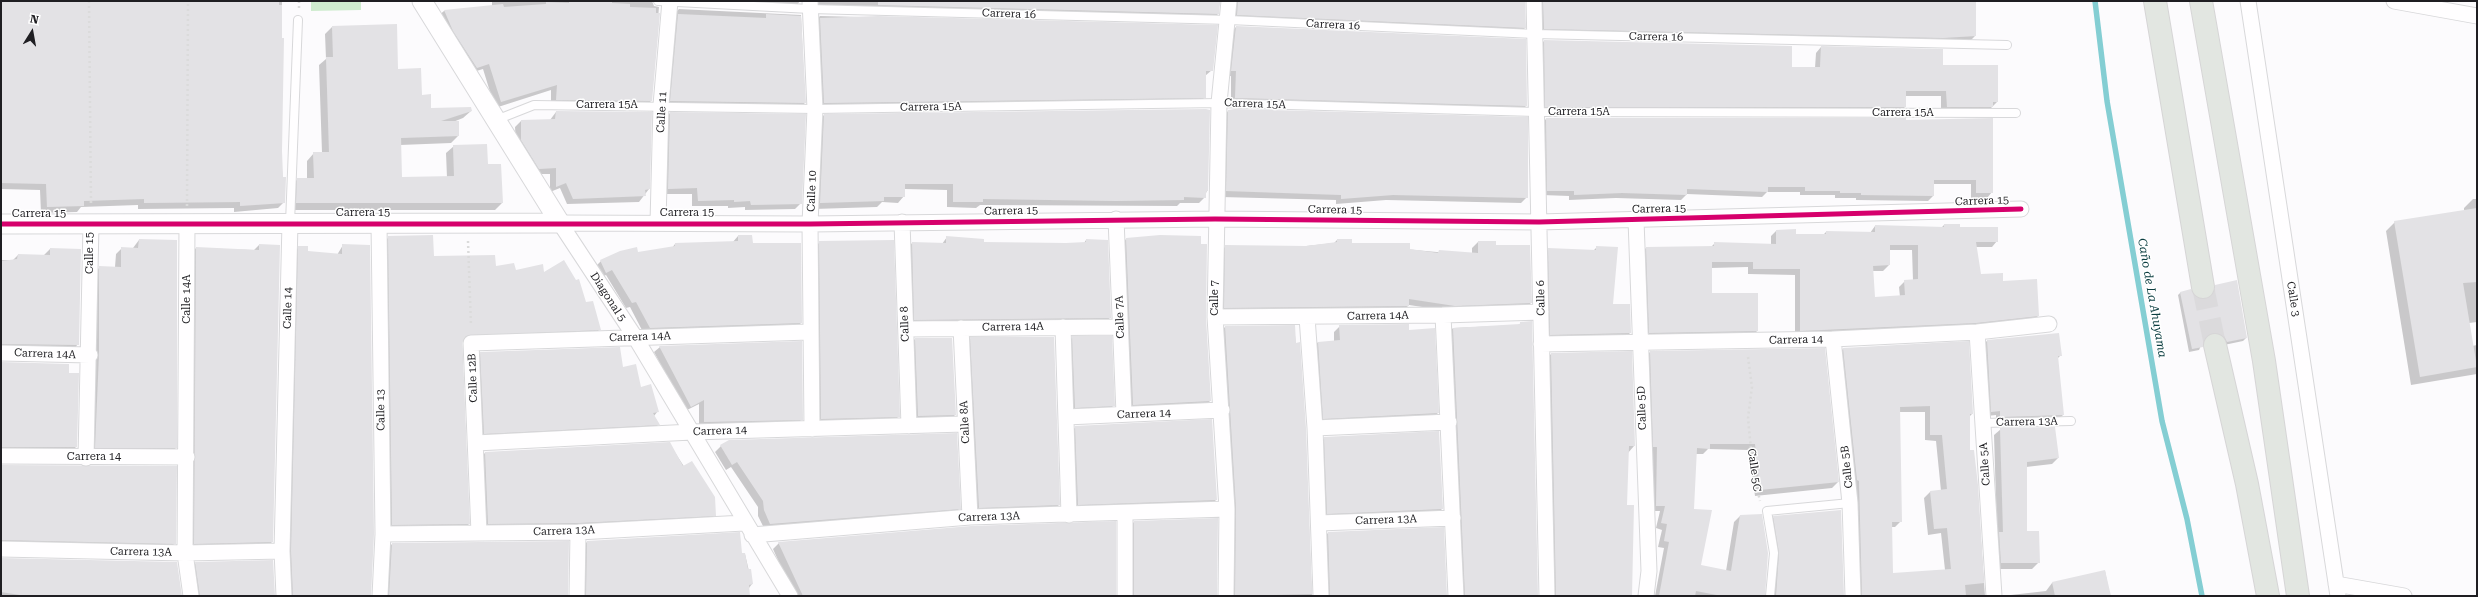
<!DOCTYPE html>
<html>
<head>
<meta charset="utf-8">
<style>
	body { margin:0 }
	#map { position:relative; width:2478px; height:597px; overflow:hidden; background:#fcfbfd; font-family:"Roboto Serif",serif }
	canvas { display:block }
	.frame { position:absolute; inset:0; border:2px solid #1f1e22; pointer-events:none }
	.north { position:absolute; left:12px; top:12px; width:40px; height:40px; -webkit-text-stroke:3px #fff; paint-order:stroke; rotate:11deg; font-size:11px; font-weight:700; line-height:16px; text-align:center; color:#1f1e22 }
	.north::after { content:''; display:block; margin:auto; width:14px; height:18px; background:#1f1e22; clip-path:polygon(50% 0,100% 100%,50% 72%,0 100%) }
</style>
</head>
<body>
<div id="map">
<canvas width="2478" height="597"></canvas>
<div class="frame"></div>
<div class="north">N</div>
</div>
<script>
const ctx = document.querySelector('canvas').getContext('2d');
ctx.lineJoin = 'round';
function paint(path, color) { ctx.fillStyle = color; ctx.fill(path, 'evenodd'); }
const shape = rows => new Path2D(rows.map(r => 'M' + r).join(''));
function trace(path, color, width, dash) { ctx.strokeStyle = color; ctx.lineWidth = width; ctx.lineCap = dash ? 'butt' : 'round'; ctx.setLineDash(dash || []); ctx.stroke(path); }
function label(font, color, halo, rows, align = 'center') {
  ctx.font = font + ' "Roboto Serif",serif'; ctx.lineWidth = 3; ctx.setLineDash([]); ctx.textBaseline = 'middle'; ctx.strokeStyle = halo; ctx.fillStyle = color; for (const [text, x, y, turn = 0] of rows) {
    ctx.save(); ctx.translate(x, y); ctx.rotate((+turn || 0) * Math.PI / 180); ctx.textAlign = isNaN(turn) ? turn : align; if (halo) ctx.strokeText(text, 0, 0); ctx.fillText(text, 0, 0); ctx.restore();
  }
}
const green = shape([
	[311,1,361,1,361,10,311,11]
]);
const shadow = shape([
	[1,1,282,1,281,151,284,202,278,208,234,212,234,208,138,209,138,205,81,207,77,212,41,213,40,190,1,189],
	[492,1,652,1,654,6,659,7,651,101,645,107,551,105,551,90,495,108,483,69,470,73,438,16,444,11,492,6],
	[669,1,800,1,794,9],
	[810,1,1220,1,1218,14,1212,20,813,9],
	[1228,1,1524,1,1525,28,1519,34,1231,21],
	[1534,1,1975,1,1975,36,1969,42,1538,34],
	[679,9,801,15,805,103,798,109,665,107,673,15],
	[820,16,1216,26,1212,70,1205,76,1205,97,1199,103,818,109,814,22],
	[332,27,397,70,430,109,471,111,463,118,453,122,458,136,451,143,400,145,401,178,447,178,446,153,454,146,487,165,502,203,495,210,289,210,290,186,298,179,307,179,307,161,314,153,322,153,319,65,326,59,325,34],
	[1236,27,1526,106,1521,111,1231,103,1231,76,1226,76,1231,32],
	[1544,41,1791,68,1815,68,1816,53,1821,47,1942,66,1997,102,1986,113,1941,112,1941,96,1905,96,1905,107,1900,112,1540,112,1539,46],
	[1228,111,1527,197,1521,203,1386,200,1336,204,1336,200,1221,197,1223,117],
	[556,112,649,189,639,202,567,204,560,188,550,192,550,174,533,174,516,146,515,127,521,121,550,120],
	[670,113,801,203,795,209,745,210,745,207,728,208,728,206,692,206,692,194,662,194,664,119],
	[824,115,1207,190,1205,197,1199,203,1180,203,1177,206,980,205,976,208,947,207,947,190,904,189,904,196,898,203,882,202,877,207,814,209,818,121],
	[1546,119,1905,119,1992,192,1987,198,1971,198,1971,184,1933,184,1933,196,1928,201,1856,200,1856,198,1835,198,1835,195,1800,195,1800,192,1767,192,1762,197,1687,194,1681,200,1616,198,1569,200,1569,196,1542,195,1541,124],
	[2473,199,2477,199,2477,322,2469,323,2472,346,2477,345,2477,374,2411,385,2386,231,2395,222,2464,211,2464,208],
	[1944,225,1997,241,1992,247,1976,247,1980,275,2002,282,2038,316,2033,321,1795,336,1795,275,1748,274,1748,267,1711,268,1712,294,1757,331,1752,337,1644,338,1641,253,1646,248,1711,247,1715,243,1771,245,1771,236,1776,231,1795,235,1823,235,1826,232,1870,233,1875,226,1941,228],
	[1889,250,1912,250,1913,281,1905,281,1899,287,1900,297,1874,298,1872,271,1883,271,1889,265],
	[738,236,752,244,801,323,795,329,644,334,630,307,626,308,606,275,600,278,595,267,601,261,672,248,675,244,732,243],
	[389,237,433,257,515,271,543,273,585,304,600,329,594,335,462,340,469,524,463,530,386,530,383,243],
	[947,237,983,243,1066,244,1084,243,1086,240,1110,318,1105,322,910,324,908,248,912,243,942,244],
	[1126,239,1205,318,1210,401,1204,407,1127,411,1120,246],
	[139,240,176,448,170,453,90,453,94,273,100,267,115,267,116,254,122,248,133,248],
	[1337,240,1351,244,1458,254,1472,253,1472,248,1478,242,1495,246,1531,303,1525,309,1449,311,1409,305,1402,312,1219,313,1220,252,1226,246,1306,246,1334,243],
	[820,242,899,416,892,423,815,425,813,249],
	[259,245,272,542,266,548,188,549,190,254,196,248,254,250],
	[343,245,370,596,286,596,293,253,299,247,307,252,337,255],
	[1597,247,1612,304,1629,305,1630,333,1624,339,1545,340,1543,255,1549,249,1593,251],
	[50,249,78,344,73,350,1,350,1,260,13,260,18,255,44,255],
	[2216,286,2246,338,2243,341,2224,345,2221,339,2209,335,2205,337,2199,350,2189,352,2178,295,2181,292,2206,300,2212,295],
	[1521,323,1537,596,1459,596,1447,335,1453,328,1518,325],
	[1294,326,1305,429,1312,596,1229,596,1219,333,1225,327],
	[1340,326,1408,331,1438,413,1431,419,1318,424,1312,349,1318,342,1334,342,1334,332],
	[2058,334,2061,355,2057,359,2063,415,2059,419,1996,421,1996,415,1987,416,1982,345,1987,341],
	[1073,337,1114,405,1107,412,1069,413,1066,344],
	[971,338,1059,505,1052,511,973,514,965,345],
	[915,339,955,415,949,421,912,422,909,345],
	[660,347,802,419,796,425,699,427,699,404,685,411,654,352],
	[1843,349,1972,414,1969,417,1969,451,1977,485,1985,596,1856,596,1837,355],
	[1899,412,1925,412,1925,440,1936,441,1941,491,1930,492,1924,498,1928,535,1941,533,1945,570,1892,574,1891,527,1895,527,1901,521],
	[1631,352,1634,446,1628,453,1626,506,1631,596,1550,596,1545,360,1551,354],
	[1650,352,1838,482,1832,488,1755,496,1749,450,1708,449,1703,454,1696,454,1693,510,1699,566,1726,571,1734,522,1740,516,1764,596,1655,596,1664,548,1658,547,1662,530,1656,528,1660,511,1650,511,1644,358],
	[481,353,622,369,658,411,654,416,659,424,653,430,479,439,475,358],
	[1,363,68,374,76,447,70,453,1,453],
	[1076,427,1216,500,1210,506,1072,510,1069,433],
	[2001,429,2058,458,2052,464,2026,467,2026,532,2039,562,2032,569,1995,569,1997,535,1994,435],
	[1325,438,1442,509,1436,515,1321,519,1319,444],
	[669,443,715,515,709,521,482,529,479,458,485,453],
	[721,446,960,508,954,514,765,530,758,516,758,507,731,467,726,470,715,452],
	[1,466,175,543,169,549,1,546],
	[1774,517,1843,596,1771,596,1774,560,1768,523],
	[1134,522,1216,596,1128,596,1128,528],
	[1328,533,1446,596,1324,596,1322,539],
	[587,542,745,554,752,584,749,588,749,596,581,596,581,547],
	[779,543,1115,596,794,596,773,549],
	[392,544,567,596,384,596,386,550],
	[1,559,181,596,1,596],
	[196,563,275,596,193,596,190,569],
	[2105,571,2110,596,2002,596,2046,591,2052,583]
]);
const stream = shape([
	[2095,1,2107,101,2162,421,2187,519,2202,596]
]);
const building = shape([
	[1,1,279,1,279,5,282,5,282,38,284,38,282,151,283,177,286,177,285,203,240,206,240,202,144,203,144,199,84,201,84,206,47,207,46,184,1,183],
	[569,1,612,1,612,3,630,4,630,7,656,8,656,13,660,13,652,101,556,100,557,85,501,102,489,64,477,68,453,31,444,10,503,4,504,7,546,4,546,2,569,3],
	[878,1,1220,1,1219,14,878,5],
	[1238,1,1525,1,1526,28,1237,15],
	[1543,1,1976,1,1976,36,1943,38,1544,29],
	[678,14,766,18,766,14,801,16,806,103,670,101],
	[878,16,1218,25,1213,71,1206,71,1206,98,824,103,820,18],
	[397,24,398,69,421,68,422,95,431,94,431,108,471,107,472,111,441,121,459,121,459,136,401,138,402,177,454,176,453,145,487,144,488,164,501,164,503,203,296,203,297,178,314,178,313,152,329,152,326,57,333,57,332,26],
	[1236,26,1526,39,1527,106,1235,98,1236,71,1231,71],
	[1544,40,1792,46,1792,67,1820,67,1821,46,1943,49,1943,65,1998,65,1998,102,1993,102,1993,107,1947,107,1946,91,1906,91,1906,107,1545,107],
	[1206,109,1210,110,1208,191,1206,191,1206,198,1184,197,1184,200,1116,201,983,199,983,202,953,202,953,184,905,184,905,197,884,197,884,201,820,203,824,114],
	[1235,109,1528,117,1528,198,1393,195,1341,199,1341,195,1226,191,1228,110],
	[556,111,652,112,650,189,645,190,646,196,573,199,566,183,556,187,556,168,539,169,521,140,521,120,555,119],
	[670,112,806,114,802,204,751,205,750,201,734,202,734,200,698,201,697,188,668,189],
	[1546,118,1906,118,1906,120,1993,118,1993,193,1976,193,1976,180,1934,180,1934,196,1861,195,1861,193,1840,193,1840,191,1805,191,1805,187,1768,187,1768,192,1687,189,1687,195,1622,193,1574,195,1574,191,1547,191],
	[2477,208,2477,282,2463,283,2477,367,2420,377,2394,221],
	[1944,224,1960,224,1960,227,1998,227,1998,242,1976,242,1981,274,2003,273,2003,281,2037,279,2039,316,1976,323,1800,331,1800,269,1753,269,1753,262,1712,262,1712,293,1758,293,1758,331,1649,333,1646,247,1714,246,1714,242,1776,244,1776,230,1796,229,1796,234,1826,234,1826,231,1875,232,1875,225,1944,227],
	[1890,245,1918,245,1918,279,1904,280,1905,295,1875,297,1873,266,1890,265],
	[433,235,434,256,495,255,496,266,514,263,516,270,543,264,544,272,564,260,576,280,579,279,586,302,593,301,601,330,466,336,462,343,470,524,392,525,388,236],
	[738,235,752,235,753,243,801,243,802,323,650,328,636,302,632,303,612,270,606,273,600,260,620,251,637,247,638,252,675,246,675,243,738,241],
	[1160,235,1201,236,1201,244,1207,244,1206,318,1211,401,1133,405,1126,238],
	[946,236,984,239,984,242,1066,243,1086,242,1086,239,1108,240,1111,318,914,320,912,242,946,243],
	[139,239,177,240,177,448,95,448,99,355,99,266,121,267,121,247,138,248],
	[1337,239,1352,239,1352,243,1410,243,1410,249,1438,253,1439,250,1478,253,1478,241,1496,241,1496,245,1530,245,1532,303,1455,306,1409,299,1409,306,1224,308,1225,245,1306,246,1337,242],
	[894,240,900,417,821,419,819,241],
	[259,244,280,245,273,542,194,544,196,247,259,250],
	[342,244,370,245,374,534,371,596,293,596,291,551,298,246,308,246,308,251,342,254],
	[1596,246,1618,247,1613,304,1630,304,1631,333,1550,335,1548,248,1596,250],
	[50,248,81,249,79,345,1,344,1,261,17,259,18,254,50,255],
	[2237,280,2247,338,2227,342,2224,336,2213,333,2206,336,2203,347,2192,349,2180,292,2191,289,2198,299,2205,299,2215,292,2215,285],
	[1532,321,1538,596,1465,596,1453,328,1520,324,1520,322],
	[1409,324,1409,330,1435,328,1439,413,1323,419,1318,342,1340,340,1339,325],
	[1295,325,1296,343,1300,342,1306,428,1312,594,1235,596,1236,508,1225,326],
	[2059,333,2062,356,2058,356,2064,415,2000,417,2000,411,1991,412,1987,340],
	[1072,336,1112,336,1115,406,1075,408],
	[970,337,1054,337,1060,505,979,508],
	[915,338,952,338,956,415,918,416],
	[802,341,803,420,704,422,704,400,691,407,659,346],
	[1969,341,1973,414,1970,414,1970,450,1974,450,1978,485,1984,583,1965,585,1966,596,1862,596,1859,481,1857,480,1843,348],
	[1930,406,1930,435,1942,435,1947,489,1930,491,1934,529,1947,528,1951,569,1893,573,1892,522,1902,522,1900,407],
	[620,347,623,367,636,364,641,387,651,384,659,412,653,413,660,425,484,434,480,352],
	[1825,348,1839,482,1760,490,1755,444,1710,444,1710,449,1697,448,1694,509,1712,510,1701,565,1731,571,1740,515,1762,514,1768,553,1765,596,1722,596,1696,591,1695,596,1659,596,1669,542,1664,541,1667,524,1661,523,1665,506,1656,506,1657,447,1653,447,1650,351],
	[1632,351,1635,446,1629,446,1627,505,1634,505,1632,596,1556,596,1551,353],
	[1,362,69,364,69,373,79,373,77,447,1,447],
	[1212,419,1217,500,1078,505,1075,426],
	[2055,427,2059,458,2027,462,2027,531,2039,531,2040,563,2001,563,1999,532,2003,532,2000,428],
	[1439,431,1443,509,1327,514,1324,437],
	[957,433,961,509,770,524,764,510,763,501,737,462,732,465,720,445,729,440],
	[670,442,683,466,692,461,715,497,716,516,578,523,488,524,485,452],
	[1,465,177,466,176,544,1,540],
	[1841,510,1844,596,1776,596,1779,553,1773,516],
	[1218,518,1217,596,1134,596,1134,521],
	[1116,521,1116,596,803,596,778,542,971,526],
	[1444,527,1447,596,1330,596,1328,532],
	[740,532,742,553,745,553,748,569,751,569,753,584,749,585,750,596,586,596,587,541],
	[569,541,568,596,389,596,392,543],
	[1,558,177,562,182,596,26,596,1,592],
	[273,560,275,596,200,596,195,562],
	[2105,570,2111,596,2055,596,2052,582]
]);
const primaryTunnel = shape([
	[2203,287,2215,345]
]);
const path = shape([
	[89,1,91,206],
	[299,8,299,1],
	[187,206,188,1],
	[468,241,471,326],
	[1748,357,1752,387,1748,418,1753,471,1760,501]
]);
const service = shape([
	[658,1,810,9,1229,20,1535,34,2007,45],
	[496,120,534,105,815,109,1219,103,1536,112,2016,113],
	[290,223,298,20],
	[1983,423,2071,421],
	[1770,596,1774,553,1767,511,1850,503]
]);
const minor = shape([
	[810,1,815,109,810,224,812,429],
	[1534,1,1547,596],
	[2248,1,2338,596],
	[2394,1,2477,16],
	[1116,219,1124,414],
	[1636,220,1649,571,1646,596],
	[902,222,909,426],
	[379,223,383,534,380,596],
	[560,223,810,224,1215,219,1539,222,2021,209],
	[560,223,635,337,790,596],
	[658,223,661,105,670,1],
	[187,225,185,553,191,596],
	[1443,315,1456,596],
	[1215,317,1443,315,1541,312],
	[1307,317,1315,428,1321,596],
	[1063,327,1069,515],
	[961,328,970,517],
	[906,329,1120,327],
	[1977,332,1994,596],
	[1833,339,1850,503,1853,596],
	[1541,344,1833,339,1977,332,2049,324],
	[1,353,90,355],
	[1066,417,1222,410],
	[1315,428,1449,422],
	[476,443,692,432,964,424],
	[1,456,187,457],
	[86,458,91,224],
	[1125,513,1125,596],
	[1319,523,1453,518],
	[479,533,471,343,809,332],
	[383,534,578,532,744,523],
	[752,535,970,517,1227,509],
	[1,549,185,553,282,551],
	[2336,584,2404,596],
	[284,596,282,551,290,223],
	[577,596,578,532],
	[1226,596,1227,509,1215,317,1219,103,1229,1]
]);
const tertiary = shape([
	[422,1,560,223],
	[1,224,560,223]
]);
const primary = shape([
	[2155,1,2203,287],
	[2201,1,2264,361,2298,596],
	[2215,345,2247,484,2268,596]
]);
const cycleway = shape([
	[1,224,810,224,1215,219,1539,222,2021,209]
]);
const streetNames = [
	["Carrera 16",1009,14,2],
	["Carrera 16",1333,25,3],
	["Carrera 16",1656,37,1],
	["Carrera 15A",1255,104,2],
	["Carrera 15A",607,105],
	["Carrera 15A",931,107,-1],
	["Calle 11",662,112,-87],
	["Carrera 15A",1579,112],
	["Carrera 15A",1903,113],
	["Calle 10",812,191,-88],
	["Carrera 15",1982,201,-2],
	["Carrera 15",1659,209,-1],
	["Carrera 15",1335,210,1],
	["Carrera 15",1011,211,-1],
	["Carrera 15",363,213],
	["Carrera 15",687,213],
	["Carrera 15",39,214],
	["Calle 15",90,253,-90],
	["Diagonal 5",608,297,57],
	["Calle 7",1215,298,-90],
	["Calle 6",1541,298,-91],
	["Calle 14A",187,299,-90],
	["Calle 3",2293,299,81],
	["Calle 14",288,308,-89],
	["Carrera 14A",1378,316,-1],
	["Calle 7A",1120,317,-92],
	["Calle 8",905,324,-92],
	["Carrera 14A",1013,327,-1],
	["Carrera 14A",640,337,-2],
	["Carrera 14",1796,340,-1],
	["Carrera 14A",45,354,2],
	["Calle 12B",473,378,-92],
	["Calle 5D",1642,408,-92],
	["Calle 13",381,410,-91],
	["Carrera 14",1144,414,-2],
	["Calle 8A",965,422,-93],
	["Carrera 13A",2027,422,-1],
	["Carrera 14",720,431,-2],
	["Carrera 14",94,457],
	["Calle 5A",1985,464,-94],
	["Calle 5B",1847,467,-96],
	["Calle 5C",1754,470,82],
	["Carrera 13A",989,517,-2],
	["Carrera 13A",1386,520,-2],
	["Carrera 13A",564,531,-2],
	["Carrera 13A",141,552,1]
];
const waterNames = [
	["Caño de La Ahuyama",2152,298,80]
];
paint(green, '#cfeccf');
paint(shadow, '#0003');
trace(stream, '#84ced3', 5.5);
paint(building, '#e3e2e5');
trace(primaryTunnel, '#dbdadc', 22, [22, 11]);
trace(service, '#d8d8da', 10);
trace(minor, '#d8d8da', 17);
trace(tertiary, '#d8d8da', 21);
trace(primary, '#d6d5d6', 24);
trace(path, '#dbdbdb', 2.5, [2, 3]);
trace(service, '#fffeff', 8);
trace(minor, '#fffeff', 15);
trace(tertiary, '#fffeff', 19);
trace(primary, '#e2e6e1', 22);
trace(cycleway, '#d6006c', 5);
label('11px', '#1f1e22', '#fff', streetNames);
label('italic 12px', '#0c3e41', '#fff', waterNames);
</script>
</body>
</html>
